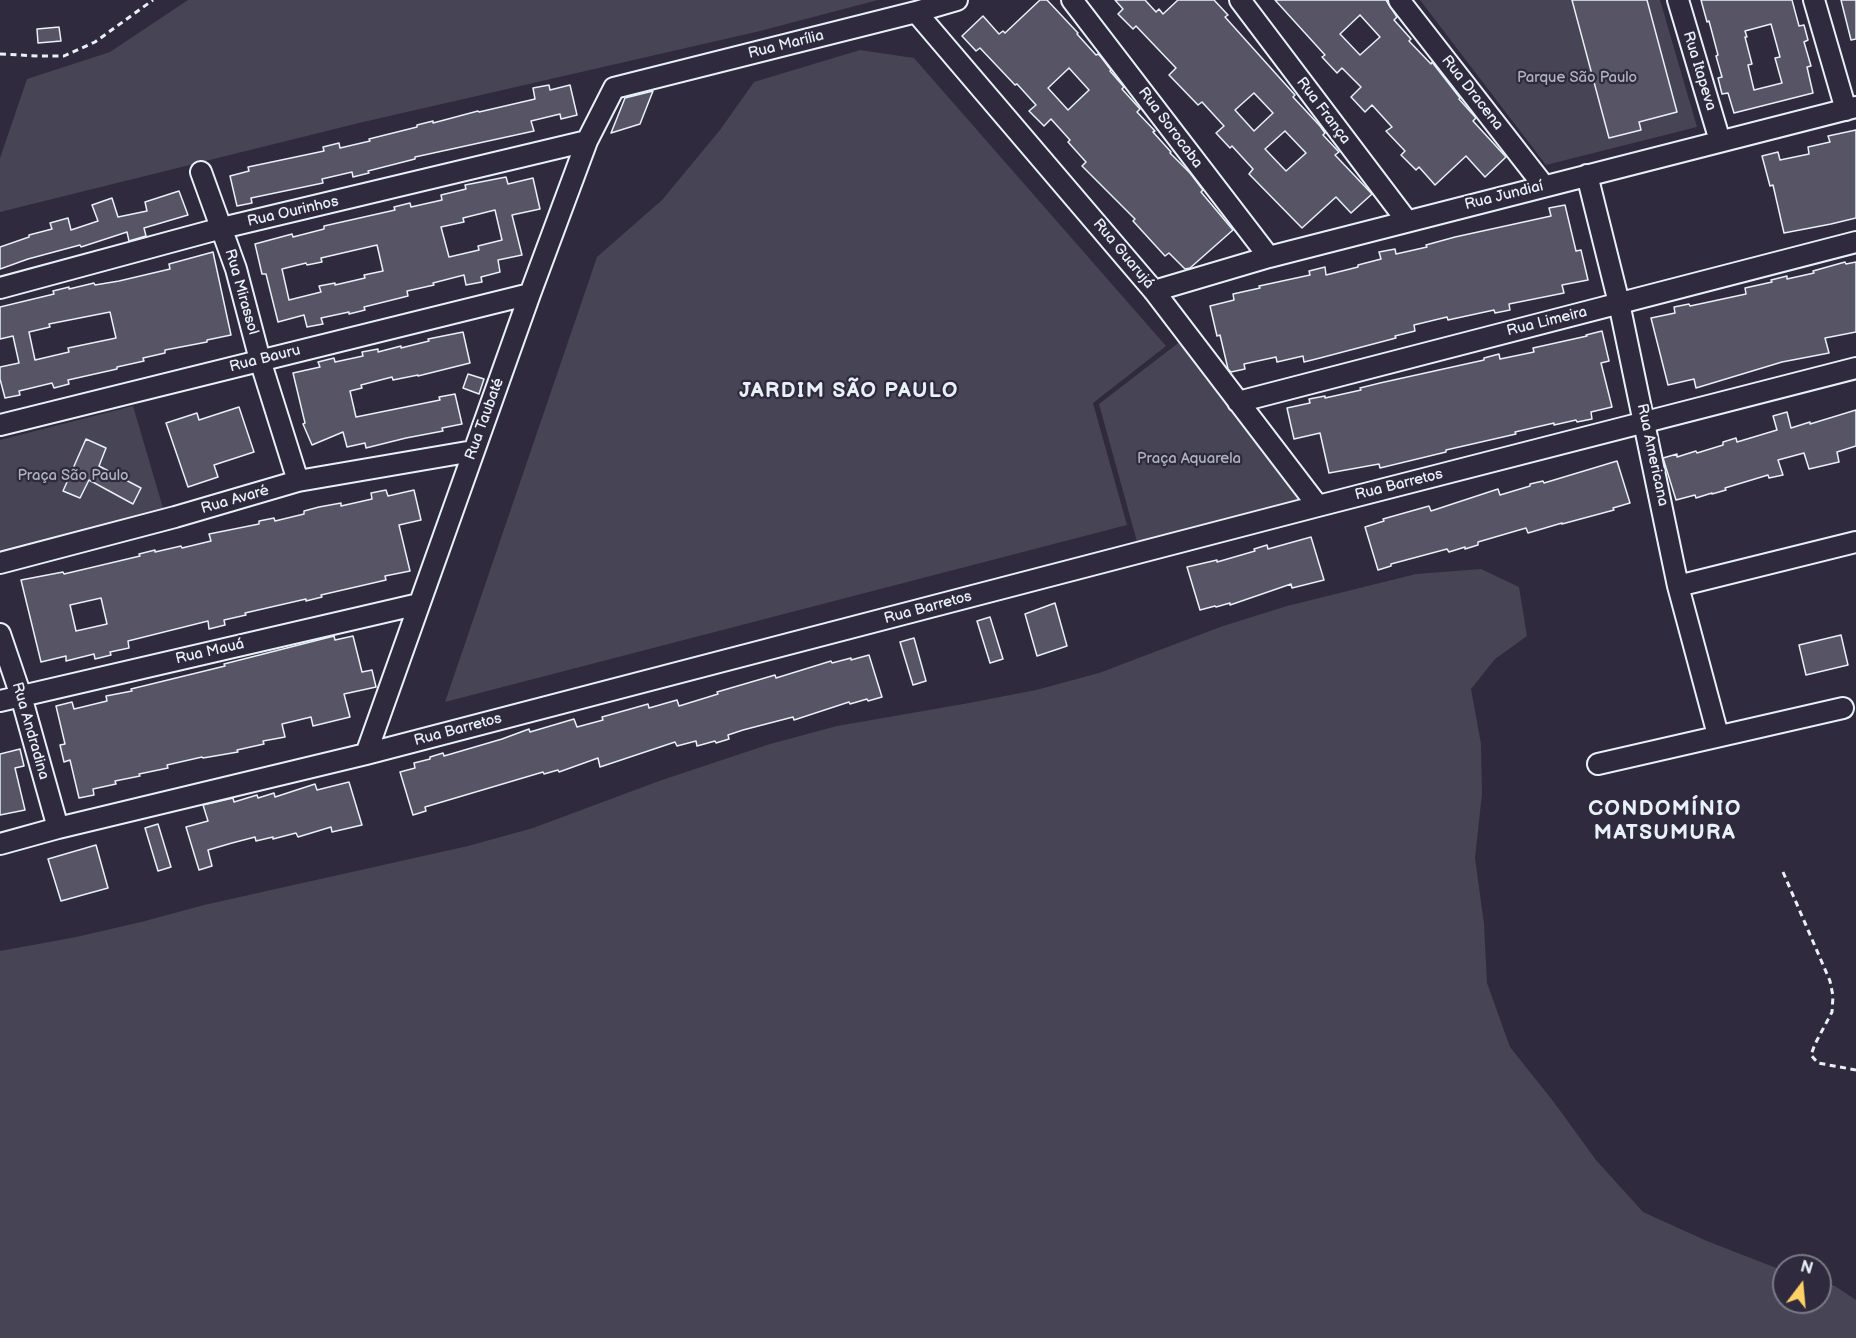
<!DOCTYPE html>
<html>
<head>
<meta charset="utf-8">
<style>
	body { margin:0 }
	#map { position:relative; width:1856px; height:1338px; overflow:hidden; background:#2f2a3d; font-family:"Balsamiq Sans",sans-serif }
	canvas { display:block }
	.north { position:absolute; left:1772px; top:1254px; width:60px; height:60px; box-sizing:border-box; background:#2f2a3d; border:2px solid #797a88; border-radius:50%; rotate:16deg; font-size:16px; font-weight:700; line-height:24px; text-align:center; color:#e8f1f8 }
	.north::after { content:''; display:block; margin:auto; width:21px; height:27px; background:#ffd166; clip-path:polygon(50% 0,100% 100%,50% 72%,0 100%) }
</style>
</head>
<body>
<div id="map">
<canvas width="1856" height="1338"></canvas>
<div class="north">N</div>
</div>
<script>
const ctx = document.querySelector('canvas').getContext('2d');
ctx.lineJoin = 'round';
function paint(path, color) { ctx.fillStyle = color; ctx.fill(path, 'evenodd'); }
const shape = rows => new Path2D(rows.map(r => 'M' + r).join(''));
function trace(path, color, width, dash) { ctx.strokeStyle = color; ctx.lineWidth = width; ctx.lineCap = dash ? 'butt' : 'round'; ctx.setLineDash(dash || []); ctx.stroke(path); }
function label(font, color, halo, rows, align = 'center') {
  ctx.font = font + ' "Balsamiq Sans",sans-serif'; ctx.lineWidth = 4.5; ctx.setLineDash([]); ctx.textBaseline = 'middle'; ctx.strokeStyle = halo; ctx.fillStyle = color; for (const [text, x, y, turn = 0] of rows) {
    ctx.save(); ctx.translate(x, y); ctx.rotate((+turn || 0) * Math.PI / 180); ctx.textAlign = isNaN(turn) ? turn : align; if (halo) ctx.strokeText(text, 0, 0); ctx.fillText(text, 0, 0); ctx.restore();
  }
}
const green = shape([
	[188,0,878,0,760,31,359,123,0,212,0,158,27,79,110,52],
	[1420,0,1660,0,1697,127,1546,165],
	[860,50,914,58,1166,346,1093,403,1127,525,445,702,597,257,662,200,720,130,754,82],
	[1186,337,1314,504,1139,549,1099,404],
	[133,406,163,508,0,550,0,440],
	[1481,569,1519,587,1527,636,1495,659,1471,689,1481,744,1482,794,1475,858,1484,924,1487,983,1510,1047,1553,1101,1596,1160,1643,1212,1707,1241,1784,1271,1784,1302,1820,1302,1820,1282,1835,1286,1856,1300,1856,1338,0,1338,0,951,76,937,141,922,204,905,468,846,533,828,659,781,770,744,837,726,969,703,1036,690,1099,673,1223,626,1287,606,1416,574]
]);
const building = shape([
	[1040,0,1047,0,1078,33,1077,34,1096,55,1098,54,1101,57,1111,70,1110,71,1124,87,1122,89,1140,109,1137,112,1155,131,1153,132,1171,152,1170,153,1190,173,1203,190,1201,192,1233,230,1190,268,1185,269,1169,253,1165,256,1133,221,1135,219,1082,166,1086,162,1068,142,1070,140,1051,119,1044,126,1029,111,1036,105,1017,84,1015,85,980,48,976,51,962,36,983,16,999,34,1003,31,1005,33,1040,0],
	[1069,68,1089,90,1068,110,1048,88,1069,68],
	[1115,0,1145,0,1156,12,1159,9,1163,14,1178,0,1214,0,1228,15,1225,17,1295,95,1293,97,1320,126,1325,133,1323,135,1339,152,1335,155,1372,194,1351,213,1336,197,1302,228,1249,174,1253,169,1232,146,1230,148,1216,133,1224,126,1202,102,1198,105,1169,75,1176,68,1136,26,1133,29,1118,14,1123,9,1115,0],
	[1254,93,1273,113,1254,131,1235,110,1254,93],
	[1285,131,1306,153,1286,171,1265,149,1285,131],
	[1275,0,1386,0,1397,17,1394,20,1411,39,1409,41,1431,64,1432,62,1460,98,1459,99,1476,118,1473,121,1506,157,1485,177,1466,156,1435,185,1419,167,1416,170,1401,155,1405,151,1386,131,1392,127,1372,105,1365,112,1351,97,1361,87,1342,68,1337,73,1322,57,1325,55,1275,0],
	[1360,15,1380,37,1360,55,1340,34,1360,15],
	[1572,0,1647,0,1677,112,1639,122,1641,130,1609,138,1572,0],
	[1701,0,1792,0,1799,26,1804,25,1808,40,1804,42,1811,66,1807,67,1813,93,1734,113,1728,93,1722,94,1718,78,1722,77,1716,56,1718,55,1709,21,1707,22,1701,0],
	[1771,24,1780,57,1775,58,1782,83,1754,90,1748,65,1752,64,1745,37,1747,37,1745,31,1771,24],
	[1841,0,1856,0,1856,39,1851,40,1841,0],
	[59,27,61,41,38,43,37,29,59,27],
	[549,85,550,90,570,85,577,115,561,119,560,114,531,121,534,131,415,157,415,159,368,171,369,173,353,177,352,172,322,179,323,183,251,198,252,203,237,206,230,176,249,171,248,167,324,151,323,147,339,143,340,148,370,141,369,139,417,127,417,125,433,121,433,123,478,111,479,112,535,99,533,88,549,85],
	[653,91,640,124,611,133,625,98,653,91],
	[1856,130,1856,218,1831,224,1784,233,1773,185,1770,186,1762,156,1778,152,1780,160,1809,154,1808,147,1830,142,1828,136,1856,130],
	[506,177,508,184,533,178,540,209,512,215,522,255,498,260,500,272,481,277,482,282,466,285,464,275,433,283,434,285,407,291,408,296,364,307,365,310,349,314,349,312,321,318,323,324,307,327,304,315,278,322,266,274,262,274,255,244,292,234,293,237,324,229,324,226,395,210,394,207,410,203,411,207,442,200,441,195,466,189,465,185,506,177],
	[495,210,502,240,478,246,479,250,449,257,441,227,464,222,463,218,495,210],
	[377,245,383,271,364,275,365,278,335,285,335,283,319,286,321,292,289,300,282,269,306,263,307,265,322,262,321,258,377,245],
	[179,191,188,215,144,228,146,236,129,241,127,232,81,247,80,245,28,259,0,269,0,247,29,237,29,235,52,229,50,223,68,218,71,230,98,221,92,205,112,198,118,217,147,211,145,202,179,191],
	[1565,205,1576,251,1581,250,1588,280,1562,285,1564,293,1509,304,1510,310,1495,313,1494,310,1448,320,1447,317,1414,325,1415,331,1395,336,1396,338,1320,358,1304,362,1303,356,1277,362,1276,357,1244,364,1245,369,1231,372,1228,369,1220,335,1217,336,1210,306,1234,300,1233,294,1260,288,1259,286,1310,275,1309,271,1325,267,1326,275,1358,267,1358,265,1381,259,1379,252,1395,249,1396,254,1427,247,1426,245,1455,237,1551,216,1549,208,1565,205],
	[213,252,231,335,207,340,207,342,165,350,165,353,143,358,144,361,117,367,117,369,68,380,69,384,54,388,52,383,19,391,20,395,5,398,0,379,0,367,19,363,13,336,0,339,0,307,54,294,53,291,69,287,69,289,94,283,95,285,119,281,170,269,169,264,213,252],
	[110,312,116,338,68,348,69,352,35,360,29,332,50,327,49,324,110,312],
	[1845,262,1846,264,1856,262,1856,332,1825,338,1829,353,1782,362,1696,388,1694,379,1668,385,1651,318,1675,313,1674,307,1689,304,1690,306,1746,294,1745,288,1772,282,1771,280,1787,276,1787,279,1814,273,1813,271,1845,262],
	[1602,331,1609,361,1601,363,1612,407,1591,412,1592,419,1577,422,1576,420,1554,425,1554,423,1515,432,1516,434,1446,450,1446,452,1380,468,1379,464,1329,473,1320,433,1294,439,1287,408,1310,403,1309,399,1325,396,1325,398,1361,390,1360,388,1380,383,1484,360,1484,358,1499,354,1500,359,1534,352,1533,348,1587,336,1586,335,1602,331],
	[463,332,470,363,418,376,418,375,393,380,392,377,361,385,362,388,350,391,356,417,440,400,439,397,455,394,462,424,442,428,443,431,406,438,366,448,365,443,347,447,343,432,312,445,303,424,305,423,293,373,320,367,318,362,334,358,335,362,363,356,362,352,378,349,378,352,401,346,401,348,429,341,428,339,463,332],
	[468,374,484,379,479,394,463,388,468,374],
	[239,407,254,452,214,465,218,477,188,487,166,423,197,413,199,420,239,407],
	[1856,410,1856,446,1837,452,1839,462,1809,469,1804,453,1778,460,1783,475,1769,478,1768,475,1725,488,1726,490,1712,494,1712,493,1696,498,1695,495,1676,500,1663,458,1677,454,1677,457,1696,451,1697,453,1723,445,1723,442,1736,438,1737,442,1777,430,1773,416,1787,412,1791,428,1810,422,1810,424,1856,410],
	[86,439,106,448,99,466,141,488,133,504,89,480,80,498,63,491,86,439],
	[1617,461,1630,503,1613,508,1614,510,1562,524,1562,523,1528,533,1526,528,1478,542,1478,545,1465,549,1465,547,1449,552,1447,549,1391,564,1391,566,1378,570,1365,527,1384,521,1383,519,1429,506,1431,511,1498,489,1500,495,1530,486,1530,484,1543,481,1544,483,1617,461],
	[386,490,388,496,414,490,421,520,399,525,410,571,385,576,386,580,321,595,322,597,306,601,306,599,245,613,246,615,224,620,225,625,209,629,208,621,128,641,129,648,110,652,111,655,95,659,94,654,66,661,66,656,41,662,21,580,63,572,64,574,140,556,139,554,155,550,155,552,181,546,182,548,211,541,209,534,259,524,259,521,274,518,275,521,304,514,304,511,319,507,341,503,341,506,372,499,371,493,386,490],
	[101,598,107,624,76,631,70,605,101,598],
	[1311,537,1324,580,1292,588,1291,584,1230,605,1230,603,1216,607,1215,606,1200,610,1187,567,1217,560,1217,562,1255,551,1254,549,1267,545,1268,549,1311,537],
	[1055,603,1067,646,1037,656,1025,614,1055,603],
	[990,617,1003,659,990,663,977,621,990,617],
	[1841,635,1848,665,1806,675,1799,645,1841,635],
	[334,636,335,640,353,636,362,672,372,670,376,687,344,694,350,717,313,726,311,717,282,724,285,737,263,741,264,744,237,750,238,752,203,758,202,757,167,765,168,768,139,774,140,776,115,781,116,784,93,789,94,795,79,798,70,760,64,762,60,745,65,744,56,706,72,702,74,709,107,701,106,696,132,691,131,689,225,666,224,664,334,636],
	[914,638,926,681,913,685,900,642,914,638],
	[869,655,882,697,868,701,867,699,850,704,849,702,794,720,793,717,743,730,728,735,729,739,716,743,715,741,697,746,696,741,677,746,675,742,600,767,598,758,559,772,558,770,544,774,543,772,425,807,426,811,413,815,400,772,415,768,414,763,430,759,430,757,443,753,444,756,502,739,529,729,530,732,574,719,577,727,603,720,602,717,648,704,649,708,677,700,679,706,718,694,717,692,775,675,776,678,831,661,832,663,851,658,851,660,869,655],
	[20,749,24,766,15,768,25,810,0,815,0,754,20,749],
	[349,782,362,825,332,832,331,827,298,837,296,833,273,839,273,837,256,841,255,837,232,843,208,850,212,866,199,870,186,827,208,821,203,805,233,798,234,802,257,795,258,798,274,793,275,797,315,784,317,790,349,782],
	[158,824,171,867,158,871,145,828,158,824],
	[96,845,108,888,61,901,48,859,96,845]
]);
const path = shape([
	[0,54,38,56,64,56,95,42,153,0],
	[1783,872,1830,981,1833,996,1832,1012,1815,1044,1811,1055,1818,1063,1856,1070]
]);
const minor = shape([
	[1072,0,1269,257],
	[1240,0,1407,221],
	[1399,0,1544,186],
	[1678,0,1720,141],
	[1814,0,1846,110],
	[916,12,1154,291,1318,506],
	[201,172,236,269,260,360,298,481],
	[1587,175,1619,303,1678,586,1718,735],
	[0,288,222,228,587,141],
	[1154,291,1269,257,1856,107],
	[1238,402,1856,242],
	[0,425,530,294],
	[0,563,175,517,298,481,473,451],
	[1678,586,1856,542],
	[0,634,21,696,58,828],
	[0,701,419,604],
	[366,754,530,294,587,141,614,88,916,12,957,0],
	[1598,764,1843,708],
	[0,844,58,828,366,754,1318,506,1856,368]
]);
const streetNames = [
	["Rua Marília",786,45,-14],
	["Rua Itapeva",1699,71,73],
	["Rua Dracena",1472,93,52],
	["Rua França",1323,111,53],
	["Rua Sorocaba",1170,128,53],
	["Rua Jundiaí",1504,196,-14],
	["Rua Ourinhos",293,212,-13],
	["Rua Guarujá",1123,254,50],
	["Rua Mirassol",241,292,74],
	["Rua Limeira",1547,322,-14],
	["Rua Bauru",265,359,-14],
	["Rua Taubaté",485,419,-70],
	["Rua Americana",1652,455,78],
	["Rua Barretos",1399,485,-14],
	["Rua Avaré",235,500,-16],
	["Rua Barretos",928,608,-15],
	["Rua Mauá",210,652,-13],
	["Rua Barretos",458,730,-15],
	["Rua Andradina",30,731,74]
];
const parkNames = [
	["Parque São Paulo",1577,78],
	["Praça Aquarela",1189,459],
	["Praça São Paulo",73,476]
];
const districtNames = [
	["JARDIM SÃO PAULO",849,392],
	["CONDOMÍNIO",1665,810],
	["MATSUMURA",1665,834]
];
paint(green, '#464455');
paint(building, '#575565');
trace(building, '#e8f1f8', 1.5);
trace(minor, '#e8f1f8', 24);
trace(path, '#e8f1f8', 3, [6, 4.5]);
trace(minor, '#2f2a3d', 20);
label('15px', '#e8f1f8', '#2f2a3d', streetNames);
label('15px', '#afb4bf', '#2f2a3d', parkNames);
ctx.letterSpacing = '1.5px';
label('bold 21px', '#e8f1f8', '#2f2a3d', districtNames);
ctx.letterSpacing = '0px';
</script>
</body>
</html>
